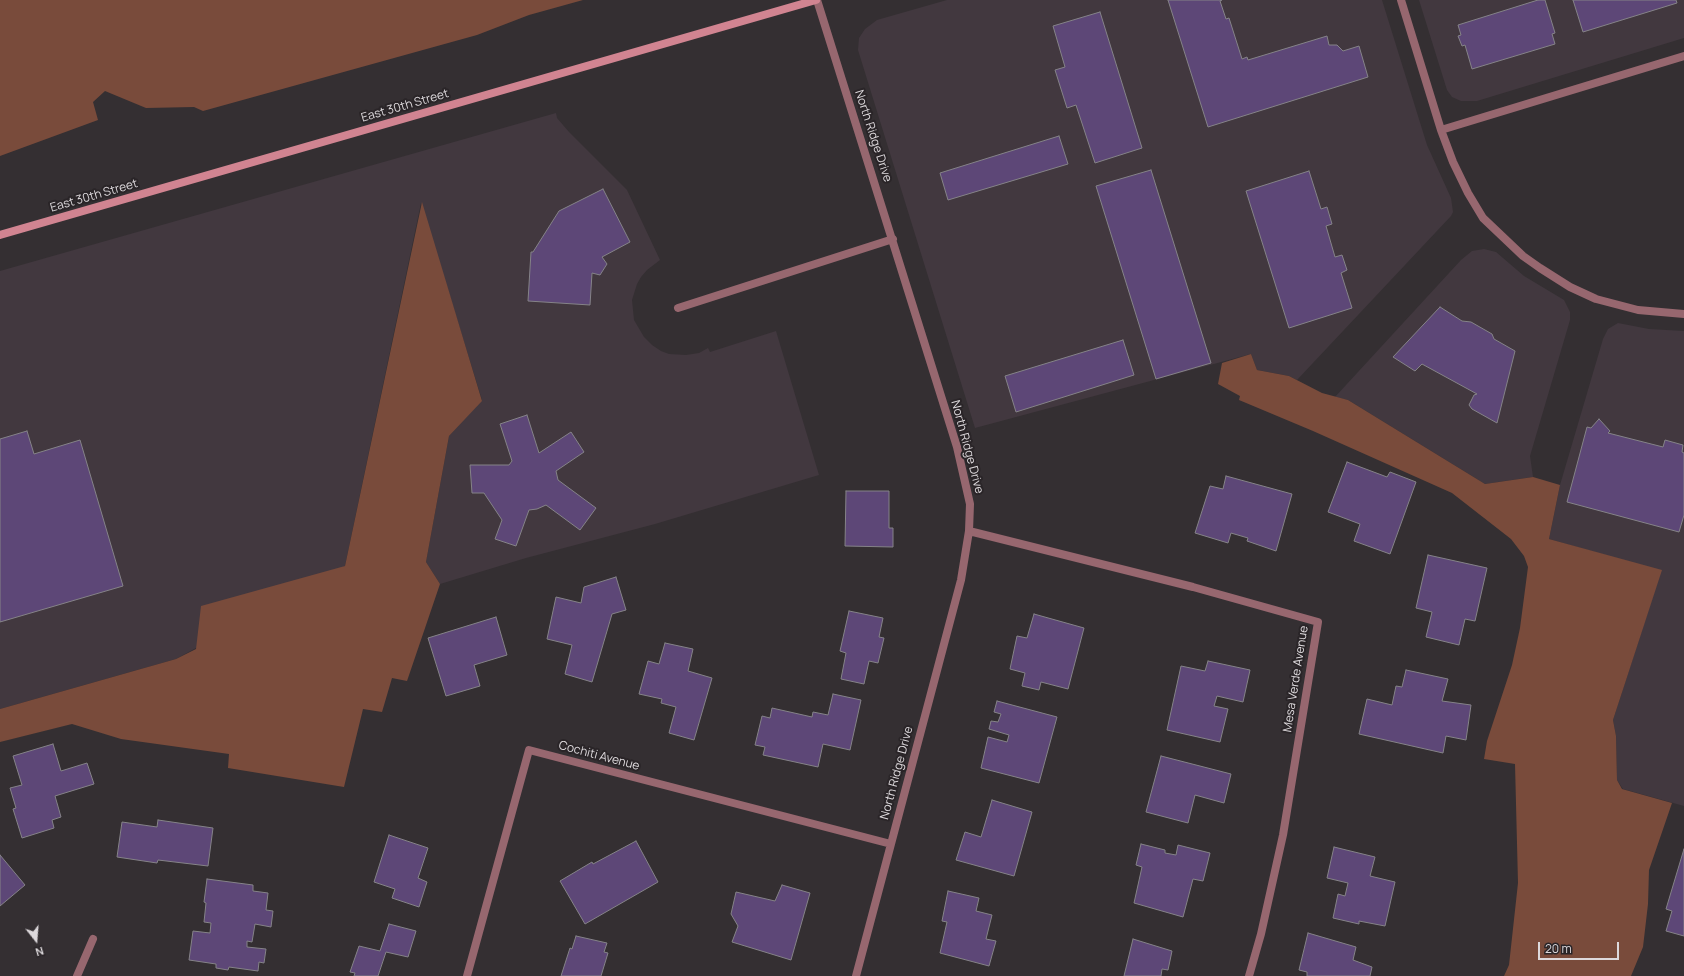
<!DOCTYPE html>
<html>
<head>
<meta charset="utf-8">
<style>
	body { margin:0 }
	#map { position:relative; width:1684px; height:976px; overflow:hidden; background:#342f32; font-family:Manrope,sans-serif }
	canvas { display:block }
	.north { position:absolute; left:16px; top:920px; width:40px; height:40px; -webkit-text-stroke:3px #2a2528; paint-order:stroke; rotate:163deg; font-size:11px; font-weight:700; line-height:16px; text-align:center; color:#ddd9dc }
	.north::after { content:''; display:block; margin:auto; width:14px; height:18px; background:#ddd9dc; clip-path:polygon(50% 0,100% 100%,50% 72%,0 100%) }
	.scale { position:absolute; left:1538px; top:942px; width:81px; height:18px; box-sizing:border-box; border:2px solid #ddd9dc; border-top:0; padding-left:5px; font-size:12px; line-height:14px; white-space:nowrap; color:#ddd9dc; -webkit-text-stroke:3px #2a2528; paint-order:stroke }
</style>
</head>
<body>
<div id="map">
<canvas width="1684" height="976"></canvas>
<div class="north">N</div>
<div class="scale">20 m</div>
</div>
<script>
const ctx = document.querySelector('canvas').getContext('2d');
ctx.lineJoin = 'round';
function paint(path, color) { ctx.fillStyle = color; ctx.fill(path, 'evenodd'); }
const shape = rows => new Path2D(rows.map(r => 'M' + r).join(''));
function trace(path, color, width, dash) { ctx.strokeStyle = color; ctx.lineWidth = width; ctx.lineCap = dash ? 'butt' : 'round'; ctx.setLineDash(dash || []); ctx.stroke(path); }
function label(font, color, halo, rows, align = 'center') {
  ctx.font = font + ' Manrope,sans-serif'; ctx.lineWidth = 4; ctx.setLineDash([]); ctx.textBaseline = 'middle'; ctx.strokeStyle = halo; ctx.fillStyle = color; for (const [text, x, y, turn = 0] of rows) {
    ctx.save(); ctx.translate(x, y); ctx.rotate((+turn || 0) * Math.PI / 180); ctx.textAlign = isNaN(turn) ? turn : align; if (halo) ctx.strokeText(text, 0, 0); ctx.fillText(text, 0, 0); ctx.restore();
  }
}
const built = shape([
	[947,0,1382,0,1427,145,1451,198,1453,212,1451,216,1297,380,1289,376,1257,370,1251,354,975,428,858,50,859,38,865,29,877,20],
	[1419,0,1684,0,1684,38,1477,101,1461,101,1452,97,1447,90],
	[556,113,557,118,569,132,627,190,660,260,647,270,641,277,637,284,632,300,634,320,644,337,652,345,661,351,669,354,686,355,699,353,708,348,710,352,776,331,819,475,655,524,526,558,440,584,426,562,449,436,482,400,421,203,345,566,176,659,0,709,0,271],
	[1484,249,1496,252,1524,276,1564,300,1570,312,1570,320,1530,456,1533,477,1485,484,1348,400,1335,397,1461,260,1472,251],
	[1618,323,1649,329,1684,331,1684,806,1623,789,1617,780,1616,736,1613,720,1661,571,1549,539,1560,485,1603,339,1608,329]
]);
const green = shape([
	[0,0,583,0,529,15,477,35,203,111,194,107,146,108,105,91,93,102,98,120,0,156],
	[422,202,482,401,449,436,426,562,440,584,407,681,392,678,382,712,363,709,344,787,228,768,229,754,121,739,72,724,0,742,0,709,176,659,196,649,201,606,345,566],
	[1251,354,1257,370,1289,376,1322,393,1348,400,1485,484,1533,477,1560,485,1549,539,1662,570,1613,720,1616,736,1617,780,1622,789,1672,803,1649,870,1648,904,1643,947,1631,976,1504,976,1509,965,1518,883,1515,764,1484,759,1487,741,1512,665,1520,628,1528,567,1524,556,1511,539,1452,493,1313,431,1239,400,1240,396,1218,384,1222,363]
]);
const building = shape([
	[1168,0,1222,0,1220,1,1226,19,1229,18,1242,59,1247,57,1248,60,1327,36,1329,45,1337,45,1343,51,1359,46,1368,77,1208,127,1168,0],
	[1538,0,1545,0,1555,33,1552,34,1555,44,1472,69,1465,45,1462,46,1458,36,1461,35,1458,25,1538,0],
	[1573,0,1676,0,1677,3,1583,32,1573,0],
	[1100,12,1142,148,1095,163,1076,105,1067,108,1055,70,1065,67,1053,26,1100,12],
	[1059,136,1068,164,948,200,940,173,1059,136],
	[1151,170,1211,363,1156,379,1096,186,1151,170],
	[1309,171,1321,209,1327,207,1332,224,1326,226,1335,257,1342,255,1347,270,1341,273,1352,308,1289,328,1246,191,1309,171],
	[603,189,630,242,602,257,607,264,600,275,592,273,590,305,528,301,531,252,533,252,559,211,603,189],
	[1440,307,1462,321,1471,322,1492,334,1494,339,1515,351,1497,423,1472,409,1469,405,1474,395,1477,394,1422,364,1415,371,1393,357,1440,307],
	[1123,340,1134,375,1016,412,1005,376,1123,340],
	[527,415,539,453,571,432,584,452,556,471,558,480,596,508,580,530,546,505,537,509,529,510,516,546,495,539,502,520,484,493,472,493,470,465,509,465,512,461,500,424,527,415],
	[1599,419,1610,431,1608,433,1663,447,1665,440,1683,445,1682,452,1684,453,1684,515,1679,532,1567,502,1587,427,1591,428,1599,419],
	[27,431,34,454,80,440,123,586,0,622,0,439,27,431],
	[1347,462,1387,477,1390,472,1416,482,1390,554,1354,541,1360,524,1328,512,1347,462],
	[1226,476,1292,494,1276,551,1247,541,1248,538,1231,533,1228,543,1195,533,1210,486,1223,489,1226,476],
	[846,491,889,491,889,528,893,528,893,547,845,546,846,491],
	[1428,555,1487,568,1475,621,1465,619,1459,645,1426,637,1432,612,1416,608,1428,555],
	[616,577,626,610,612,614,592,682,565,674,572,645,547,639,556,597,581,603,584,587,616,577],
	[849,611,883,618,879,637,884,638,878,663,869,661,864,684,841,679,846,653,840,651,849,611],
	[1034,614,1084,628,1068,689,1041,682,1039,690,1022,686,1025,673,1010,669,1017,636,1027,638,1034,614],
	[496,617,507,655,474,665,480,686,446,696,428,638,496,617],
	[665,643,693,649,688,671,712,678,694,740,669,733,676,707,661,703,662,699,639,694,648,661,659,664,665,643],
	[1208,661,1250,670,1243,702,1217,696,1214,706,1228,709,1220,742,1167,730,1181,666,1205,671,1208,661],
	[1406,670,1448,679,1442,701,1471,705,1466,740,1446,736,1443,753,1359,734,1367,699,1392,705,1396,686,1402,687,1406,670],
	[833,694,861,700,850,750,823,744,818,767,763,755,765,747,755,745,762,716,770,718,772,708,812,717,813,712,828,715,833,694],
	[997,701,1057,717,1039,783,981,768,988,737,1007,742,1009,735,989,729,991,721,998,722,1001,714,994,712,997,701],
	[53,744,61,771,87,763,94,784,55,796,61,817,52,820,54,828,22,838,13,809,16,808,10,788,22,785,13,756,53,744],
	[1161,756,1231,774,1224,803,1195,795,1188,823,1146,812,1161,756],
	[992,800,1032,812,1014,876,956,860,965,832,981,837,992,800],
	[158,820,213,828,208,866,158,860,157,863,117,857,122,822,157,827,158,820],
	[389,835,428,848,418,878,427,882,419,907,392,898,395,889,374,882,389,835],
	[636,841,658,882,585,924,560,881,592,862,593,864,636,841],
	[1141,844,1165,850,1165,853,1176,855,1178,845,1210,853,1203,881,1193,879,1183,917,1134,903,1142,867,1136,865,1141,844],
	[1334,847,1375,857,1370,876,1395,882,1385,926,1359,921,1359,924,1333,918,1338,894,1345,896,1348,883,1327,878,1334,847],
	[1684,849,1684,936,1666,931,1672,911,1666,909,1684,849],
	[0,855,25,885,0,906,0,855],
	[207,879,253,885,253,891,268,893,266,910,273,911,271,927,255,924,252,942,247,941,247,947,266,949,264,963,259,962,258,971,229,967,228,970,216,968,216,964,189,960,193,931,210,933,211,923,204,922,206,903,204,902,207,879],
	[782,885,810,893,791,960,732,942,738,926,731,914,736,892,775,901,782,885],
	[948,891,979,898,976,911,992,915,986,939,996,941,989,966,940,953,947,922,942,921,948,891],
	[389,924,416,931,408,957,386,952,378,976,354,976,355,973,350,972,359,946,380,951,389,924],
	[1308,933,1356,947,1353,960,1372,967,1370,976,1307,976,1307,972,1299,970,1308,933],
	[576,936,607,943,604,952,608,953,601,976,561,976,570,948,572,949,576,936],
	[1133,939,1172,951,1168,970,1162,969,1161,976,1124,976,1133,939]
]);
const lane = shape([
	[1401,0,1441,130,1453,162,1468,193,1483,218,1523,256,1540,268,1570,287,1596,299,1638,310,1684,314],
	[1441,130,1684,56]
]);
const street = shape([
	[817,0,957,447,970,504,969,531,961,580,856,976],
	[678,308,893,239],
	[969,531,1193,587,1318,622,1283,835,1261,934,1249,976],
	[77,976,93,939],
	[467,976,529,750,891,844]
]);
const secondary = shape([
	[0,235,816,0]
]);
const streetNames = [
	["East 30th Street",405,106,-16],
	["North Ridge Drive",873,136,72],
	["East 30th Street",94,196,-16],
	["North Ridge Drive",967,447,75],
	["Mesa Verde Avenue",1296,679,-81],
	["Cochiti Avenue",599,756,15],
	["North Ridge Drive",897,773,-75]
];
paint(built, '#42383f');
paint(green, '#794b3b');
paint(building, '#5d4777');
trace(building, '#858388', 1);
trace(lane, '#97676f', 8);
trace(street, '#97676f', 8);
trace(secondary, '#d18491', 8);
label('12px', '#ddd9dc', '#2a2528', streetNames);
</script>
</body>
</html>
